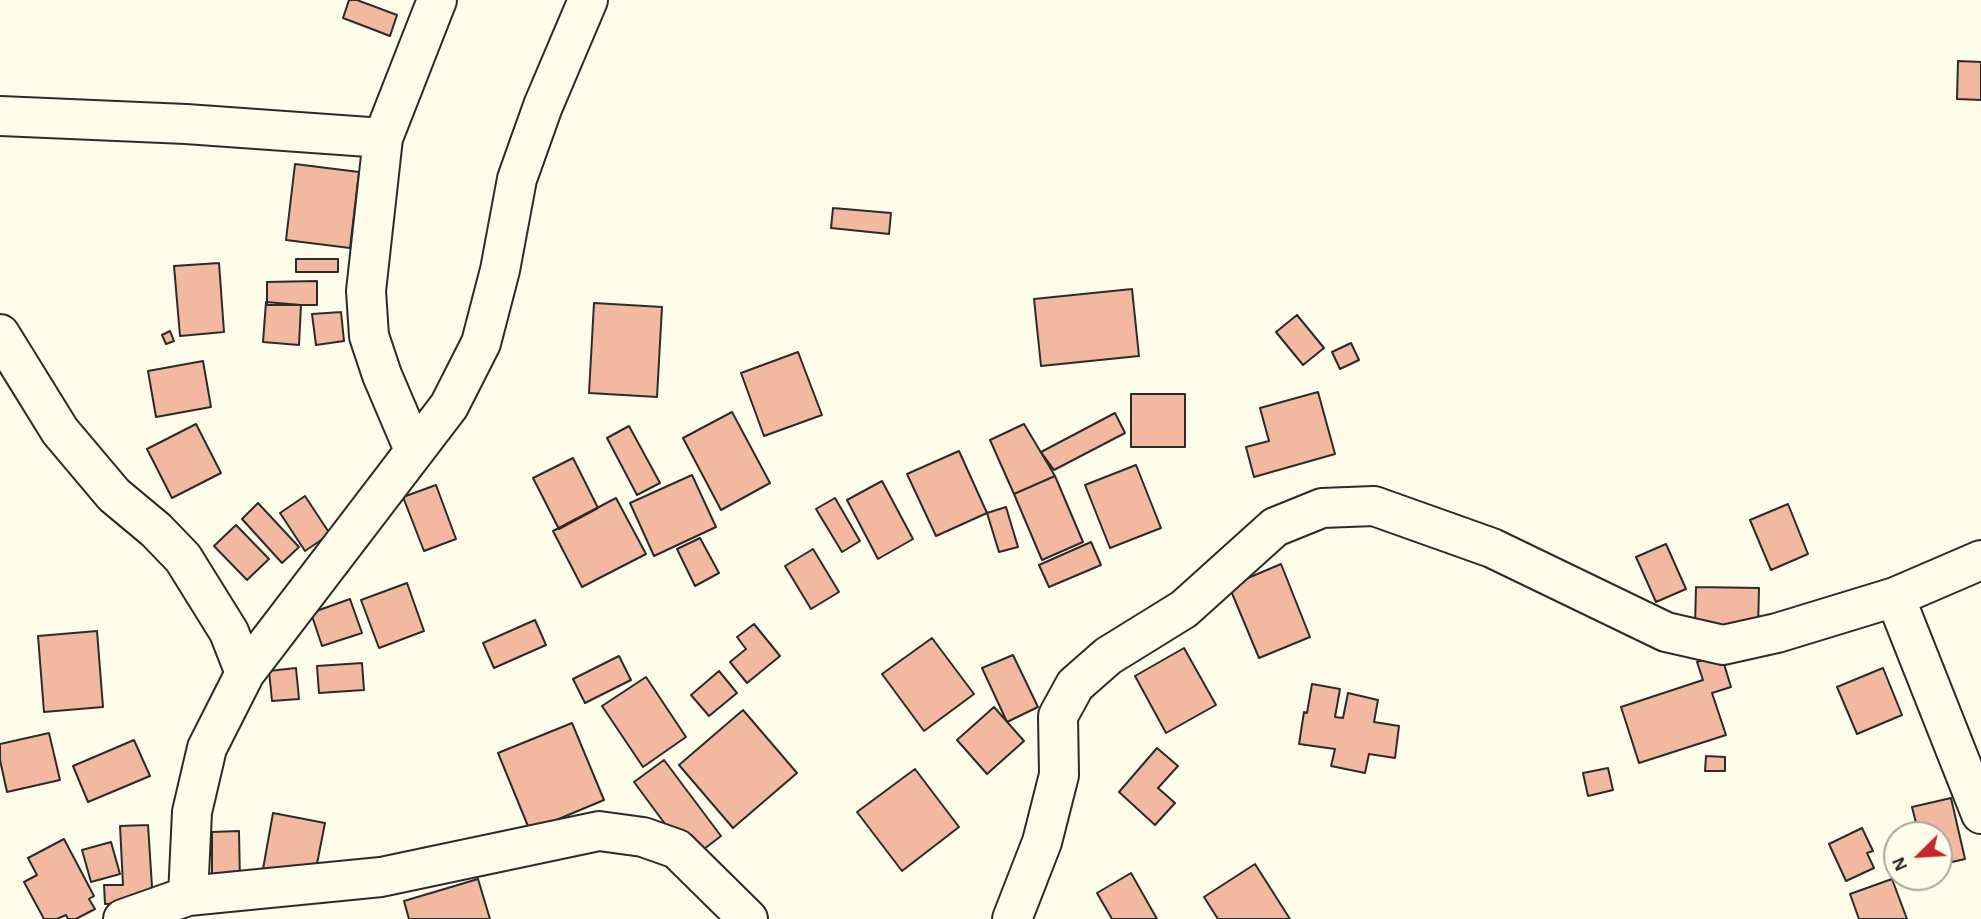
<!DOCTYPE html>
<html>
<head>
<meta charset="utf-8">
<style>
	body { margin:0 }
	#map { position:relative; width:1981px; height:919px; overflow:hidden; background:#fdfbea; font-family:"Alegreya Sans",sans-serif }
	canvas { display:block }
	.north { position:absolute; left:1883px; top:821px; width:70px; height:70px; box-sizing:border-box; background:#fdfbea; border:2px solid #a9a89e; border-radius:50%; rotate:246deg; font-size:19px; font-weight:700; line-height:28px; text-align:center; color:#2b2b2b }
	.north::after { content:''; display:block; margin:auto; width:24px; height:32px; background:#c62828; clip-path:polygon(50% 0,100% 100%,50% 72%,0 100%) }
</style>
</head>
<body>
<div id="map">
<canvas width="1981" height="919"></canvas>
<div class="north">N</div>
</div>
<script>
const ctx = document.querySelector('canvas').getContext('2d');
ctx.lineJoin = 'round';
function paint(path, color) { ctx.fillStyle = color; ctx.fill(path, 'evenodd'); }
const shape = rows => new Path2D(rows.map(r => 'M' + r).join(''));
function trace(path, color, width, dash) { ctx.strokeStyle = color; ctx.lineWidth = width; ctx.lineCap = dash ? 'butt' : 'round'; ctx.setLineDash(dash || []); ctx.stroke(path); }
const building = shape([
	[349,0,357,0,397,15,390,36,343,18,349,0],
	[1958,61,1981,62,1981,100,1957,99,1958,61],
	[295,164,359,172,350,248,286,240,295,164],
	[833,208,891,213,889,234,831,228,833,208],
	[296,259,338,259,338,272,296,272,296,259],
	[219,263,224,332,180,336,174,266,219,263],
	[317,281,317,305,267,305,267,282,317,281],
	[1132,289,1139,356,1041,366,1034,299,1132,289],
	[266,302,301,305,299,345,263,342,266,302],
	[594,303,662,307,657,397,589,393,594,303],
	[341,312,344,341,316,345,312,314,341,312],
	[1297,315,1324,348,1303,365,1276,332,1297,315],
	[170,331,174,341,166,344,162,335,170,331],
	[1351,343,1359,360,1340,369,1332,352,1351,343],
	[798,352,822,415,764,436,741,373,798,352],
	[203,361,211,407,156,417,148,371,203,361],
	[1318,392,1335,454,1254,477,1246,447,1269,441,1260,408,1318,392],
	[1131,394,1185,394,1185,447,1131,447,1131,394],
	[732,412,770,483,721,510,683,438,732,412],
	[1115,413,1125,433,1054,470,1041,452,1115,413],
	[196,424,221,473,172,498,147,449,196,424],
	[1024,424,1055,476,1014,494,990,440,1024,424],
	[629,426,660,483,637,495,607,438,629,426],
	[959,451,987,513,936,536,907,474,959,451],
	[573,458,598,508,559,529,533,478,573,458],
	[1136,465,1161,528,1110,548,1085,485,1136,465],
	[692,475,716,527,654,556,630,503,692,475],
	[1055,476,1083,542,1042,560,1014,494,1055,476],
	[882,481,913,539,878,559,847,500,882,481],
	[436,485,456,539,424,551,403,497,436,485],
	[305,496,330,534,305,551,280,513,305,496],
	[616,498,646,554,582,587,553,531,616,498],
	[835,498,860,541,842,552,816,509,835,498],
	[258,503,299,547,282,563,242,519,258,503],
	[1788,504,1808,554,1771,570,1750,520,1788,504],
	[1006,507,1018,547,999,552,987,513,1006,507],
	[236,525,269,559,247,580,214,546,236,525],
	[700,538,719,573,695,586,677,549,700,538],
	[1091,542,1101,565,1049,587,1039,565,1091,542],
	[1666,544,1686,589,1656,602,1636,557,1666,544],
	[813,549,839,592,811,609,785,566,813,549],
	[1281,564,1310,637,1259,658,1229,586,1281,564],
	[407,583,424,631,379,648,361,600,407,583],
	[1696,587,1759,588,1758,629,1695,627,1696,587],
	[350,599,362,633,322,646,311,613,350,599],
	[535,620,546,645,494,668,483,643,535,620],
	[754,624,780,656,747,683,730,662,746,649,737,637,754,624],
	[97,631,103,707,44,712,38,636,97,631],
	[932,638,974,694,924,731,882,674,932,638],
	[1184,648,1216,705,1166,733,1135,676,1184,648],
	[1721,654,1731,687,1712,693,1726,735,1639,763,1621,707,1703,680,1697,662,1721,654],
	[1013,655,1038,707,1007,722,982,668,1013,655],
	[619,656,631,680,585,703,573,679,619,656],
	[362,663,364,690,319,693,317,666,362,663],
	[296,668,299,699,272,701,269,671,296,668],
	[1883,668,1902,715,1857,734,1837,687,1883,668],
	[719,671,737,693,709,716,691,695,719,671],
	[646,677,686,737,643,767,602,706,646,677],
	[1312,684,1340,689,1335,717,1343,718,1348,693,1378,700,1374,722,1399,726,1395,758,1369,754,1365,773,1331,766,1335,749,1299,744,1304,712,1307,713,1312,684],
	[994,707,1024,741,987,774,957,740,994,707],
	[743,710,797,773,733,828,679,765,743,710],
	[572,723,604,800,530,831,498,753,572,723],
	[49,733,60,780,7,792,0,760,0,744,49,733],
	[134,740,150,776,88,802,73,766,134,740],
	[1157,748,1178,766,1158,788,1175,803,1155,825,1119,792,1157,748],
	[1706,756,1725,757,1725,771,1705,771,1706,756],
	[664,760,721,836,691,859,634,782,664,760],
	[1608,768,1613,790,1588,796,1583,773,1608,768],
	[915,769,959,827,902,871,857,812,915,769],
	[1951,798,1965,859,1939,865,1939,835,1919,835,1912,807,1951,798],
	[273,813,325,823,314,879,263,869,273,813],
	[148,825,153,902,105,904,104,885,123,885,120,826,148,825],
	[1862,828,1873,851,1867,853,1874,868,1846,881,1829,844,1862,828],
	[239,831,240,882,212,882,212,832,239,831],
	[64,839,94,896,89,899,95,909,76,919,68,919,66,915,57,919,44,919,24,882,37,875,28,858,64,839],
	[111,842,120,874,91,882,82,850,111,842],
	[1255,864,1290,919,1218,919,1204,897,1255,864],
	[1131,873,1157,919,1112,919,1097,893,1131,873],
	[478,879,490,919,409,919,404,901,478,879],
	[1892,879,1907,919,1859,919,1850,894,1892,879]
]);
const minor = shape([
	[0,116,186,124,383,138],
	[0,334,60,431,114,495,156,530,183,558,229,632,245,673],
	[414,450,382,375,369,336,366,291,383,138,437,0],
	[1895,597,1981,814],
	[188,896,192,812,207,748,245,673,449,406,481,343,500,270,517,179,543,106,588,0],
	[123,919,188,896,381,877,599,831,643,837,677,849,748,919],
	[1012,919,1042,842,1059,775,1058,716,1075,685,1108,656,1184,609,1275,527,1322,508,1374,506,1492,548,1666,632,1723,645,1777,633,1895,597,1981,560]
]);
paint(building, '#f2b8a0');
trace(building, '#2b2b2b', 2);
trace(minor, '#2b2b2b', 42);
trace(minor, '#fdfbea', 38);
</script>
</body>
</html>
